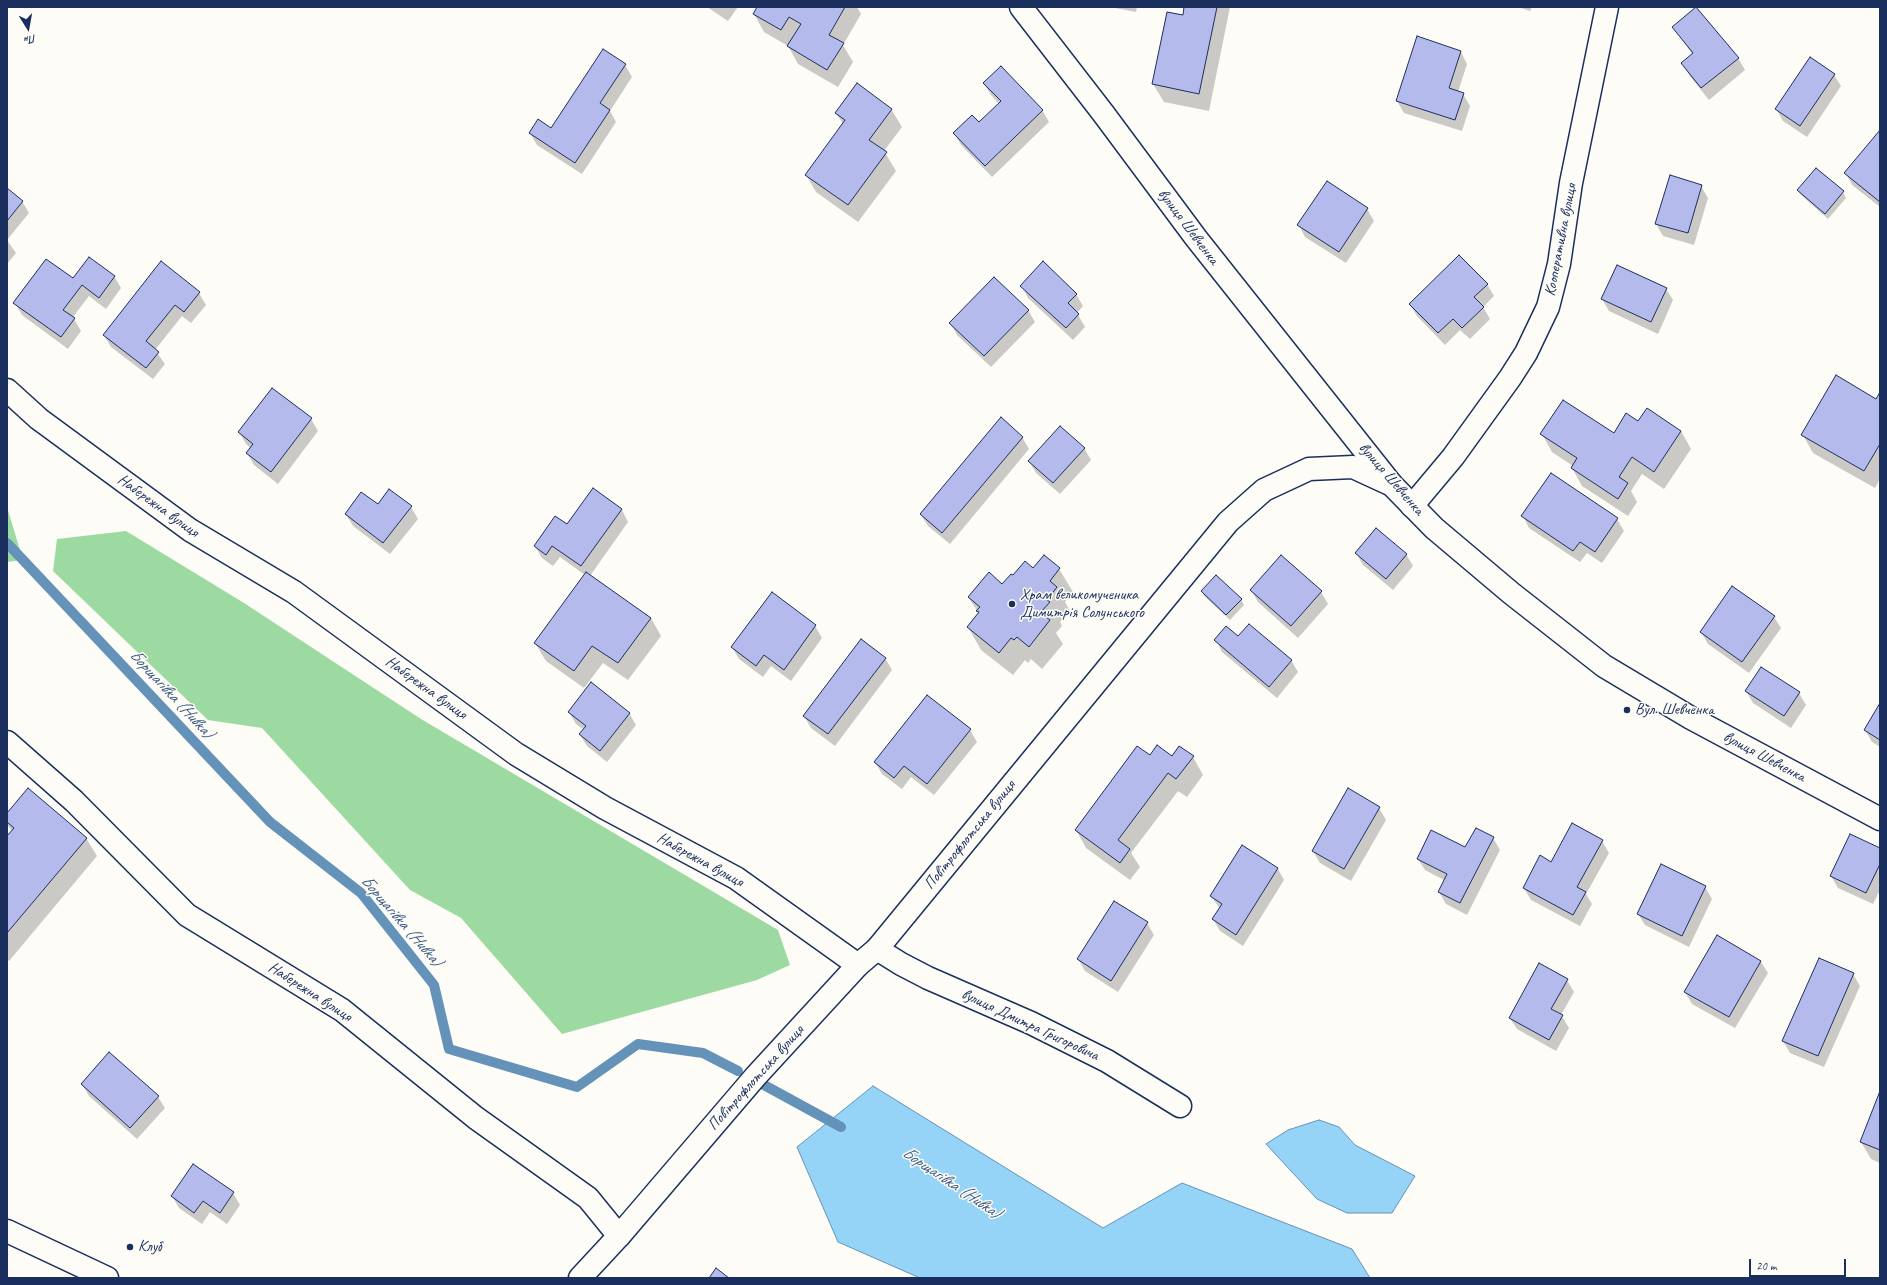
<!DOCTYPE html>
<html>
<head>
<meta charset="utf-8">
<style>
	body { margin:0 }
	#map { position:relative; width:1887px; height:1285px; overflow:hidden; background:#fdfcf7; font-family:Caveat,sans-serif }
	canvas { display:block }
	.frame { position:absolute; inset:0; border:8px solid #1b2f5e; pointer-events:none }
	.north { position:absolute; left:8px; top:8px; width:40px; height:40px; -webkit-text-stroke:3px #fdfcf7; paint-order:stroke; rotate:169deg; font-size:11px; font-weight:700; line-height:16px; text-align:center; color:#1b2f5e }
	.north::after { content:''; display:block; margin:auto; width:14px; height:18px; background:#1b2f5e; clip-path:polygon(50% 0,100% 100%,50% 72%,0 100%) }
	.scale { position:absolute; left:1749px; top:1259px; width:97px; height:18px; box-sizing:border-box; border:2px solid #1b2f5e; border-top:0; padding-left:5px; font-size:12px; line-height:14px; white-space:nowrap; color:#1b2f5e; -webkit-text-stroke:3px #fdfcf7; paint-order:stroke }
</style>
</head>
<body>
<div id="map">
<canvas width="1887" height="1285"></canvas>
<div class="frame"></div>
<div class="north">Пн</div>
<div class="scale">20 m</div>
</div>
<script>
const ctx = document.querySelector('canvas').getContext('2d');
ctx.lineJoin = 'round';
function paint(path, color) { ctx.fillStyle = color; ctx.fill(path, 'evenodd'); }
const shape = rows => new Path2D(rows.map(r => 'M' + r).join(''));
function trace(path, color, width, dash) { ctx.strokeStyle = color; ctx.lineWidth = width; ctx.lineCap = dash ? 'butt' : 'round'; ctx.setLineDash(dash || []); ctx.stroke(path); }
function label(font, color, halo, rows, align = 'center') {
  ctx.font = font + ' Caveat,sans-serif'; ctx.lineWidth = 3; ctx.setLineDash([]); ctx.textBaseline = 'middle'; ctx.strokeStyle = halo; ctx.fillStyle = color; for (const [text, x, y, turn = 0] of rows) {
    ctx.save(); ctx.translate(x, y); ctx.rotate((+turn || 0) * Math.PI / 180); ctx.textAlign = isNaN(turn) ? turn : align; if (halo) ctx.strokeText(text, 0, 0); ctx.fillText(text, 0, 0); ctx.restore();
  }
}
const green = shape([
	[7,507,23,560,7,562],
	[126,531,244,603,421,719,778,930,790,965,757,980,562,1034,461,918,410,890,262,728,208,720,53,571,57,539]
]);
const water = shape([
	[873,1086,1103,1228,1182,1183,1352,1249,1370,1278,920,1278,838,1242,797,1147,873,1086],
	[1319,1120,1339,1127,1355,1145,1415,1176,1392,1213,1347,1213,1317,1199,1266,1144,1288,1130,1319,1120]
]);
const shadow = shape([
	[707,7,738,7,728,21],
	[759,7,857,7,861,14,843,45,853,62,838,87,798,64,788,46,764,32,754,14],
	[1110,7,1137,7,1136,12],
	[1185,7,1230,7,1209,111,1164,102,1153,84,1184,16],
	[1518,7,1532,7,1530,11],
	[1697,8,1738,58,1745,70,1709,100,1689,75,1682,63,1693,55,1673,27],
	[1461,52,1467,64,1458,92,1463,94,1470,106,1462,131,1404,113,1397,101],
	[625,65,632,77,610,111,616,122,582,174,537,145,530,133,552,129],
	[1834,75,1841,86,1807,137,1783,121,1776,109],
	[984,84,1042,110,1049,122,992,177,961,145,954,133,979,123,999,104,991,95],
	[891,109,902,127,884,151,896,171,858,222,816,192,806,175,843,124,836,113],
	[1880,131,1880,207,1852,185,1846,173],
	[1701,186,1708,198,1694,245,1663,236,1656,224],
	[7,189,22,201,29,213,7,240,16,253,7,264],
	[1798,190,1843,192,1846,198,1828,219,1801,195],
	[1367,209,1374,221,1346,263,1305,237,1299,225],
	[114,276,121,288,106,309,89,296,73,317,81,331,68,349,22,315,15,303,73,280],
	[1487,284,1494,296,1483,307,1490,319,1470,339,1460,330,1445,345,1417,316,1410,305],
	[1022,286,1076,294,1083,306,1077,313,1085,327,1073,340,1028,298],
	[1666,289,1673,300,1658,334,1609,311,1602,299],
	[199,293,206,305,191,323,182,316,155,350,165,364,153,379,111,347,104,335],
	[1028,310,1035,322,991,367,957,335,951,324],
	[1880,394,1880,479,1875,488,1813,453,1803,435,1877,400],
	[311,419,318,431,278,484,254,465,247,453,251,448,246,444,239,432],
	[1681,431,1691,449,1664,489,1642,474,1631,491,1637,502,1628,516,1582,486,1572,468,1573,466,1552,452,1542,434,1614,434],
	[1022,437,1029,449,950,544,928,526,921,515],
	[1084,448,1091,460,1060,494,1036,473,1029,461],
	[593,490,622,510,628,522,590,576,651,618,661,636,628,680,603,663,584,688,546,661,535,643,585,575,560,557,553,566,542,558,535,546,567,526],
	[378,506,411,507,418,519,390,554,353,526,346,514],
	[1523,516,1617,519,1624,531,1602,563,1587,553,1580,562,1529,528],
	[1356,553,1406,554,1413,566,1393,590,1363,565],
	[1282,557,1321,592,1328,604,1298,638,1258,602,1251,590],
	[1059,569,1073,592,1065,602,1070,611,1060,622,1062,626,1056,633,1063,644,1042,669,1031,659,1028,663,1025,660,1013,675,981,650,968,627,979,614,969,598,1003,585,1013,577,1033,570],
	[1202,591,1241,599,1244,605,1230,620,1205,597],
	[772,594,815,626,822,638,791,681,771,666,763,677,739,659,732,647],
	[1774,617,1781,628,1749,673,1708,644,1701,632],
	[1216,640,1291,660,1298,672,1277,698,1222,652],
	[885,658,892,670,835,746,811,728,804,716],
	[1746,691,1799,693,1806,705,1791,728,1753,703],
	[1880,705,1880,747,1872,742,1865,730],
	[569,712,629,713,636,725,607,762,587,746,580,735,584,730,576,724],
	[970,730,977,742,934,795,911,777,902,789,882,774,875,762],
	[1150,757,1193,757,1203,775,1187,797,1178,791,1131,853,1140,867,1130,880,1086,848,1076,830],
	[1379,808,1386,820,1351,881,1320,863,1313,851],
	[7,815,86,838,97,856,9,961,7,959,7,838,12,832,7,824],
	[1493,838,1500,850,1467,915,1446,904,1439,892,1444,880,1425,870,1418,859,1466,849],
	[1602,841,1609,853,1586,894,1592,904,1580,926,1531,900,1524,888,1551,863],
	[1880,849,1880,890,1873,904,1838,888,1831,876],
	[1278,869,1284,880,1243,946,1220,931,1213,919,1220,909,1211,896],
	[1705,887,1712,899,1689,947,1645,925,1638,914],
	[1147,923,1154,935,1118,992,1085,971,1078,959],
	[1718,937,1761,962,1768,973,1735,1028,1692,1004,1685,992],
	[1853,974,1860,986,1824,1067,1790,1053,1783,1041],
	[1567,980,1574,992,1561,1015,1569,1028,1556,1051,1517,1029,1510,1018],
	[82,1084,158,1097,165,1108,137,1139,89,1096],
	[1880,1094,1880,1163,1871,1159,1861,1142],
	[233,1193,240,1205,227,1224,210,1212,202,1224,179,1208,172,1196]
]);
const stream = shape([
	[7,543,270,822,361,893,434,985,449,1049,577,1087,638,1044,703,1053,738,1071],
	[764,1085,841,1127]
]);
const building = shape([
	[757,7,845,7,829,35,844,43,827,70,787,46,801,24,789,17,781,30,753,14,757,7],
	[1184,7,1217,7,1199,94,1152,84,1167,12,1183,15,1184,7],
	[1696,7,1739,58,1701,88,1681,63,1693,53,1672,27,1696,7],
	[1417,36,1461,51,1449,88,1464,93,1455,120,1396,101,1417,36],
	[603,49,626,64,600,103,610,110,575,163,529,133,538,119,551,128,603,49],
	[1810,57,1835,74,1800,126,1775,109,1810,57],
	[1001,66,1043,110,985,166,953,133,972,115,979,122,1001,101,983,83,1001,66],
	[857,83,892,109,869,140,887,152,848,205,805,175,845,120,835,113,857,83],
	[1880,130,1880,202,1844,173,1880,130],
	[1816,168,1844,191,1825,214,1797,190,1816,168],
	[1670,175,1702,185,1688,233,1655,224,1670,175],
	[1327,181,1368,208,1339,252,1297,225,1327,181],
	[7,188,23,201,7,221,7,188],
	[1459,255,1488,284,1474,297,1484,307,1462,328,1453,319,1438,333,1409,304,1459,255],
	[89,257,115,276,99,298,82,285,63,310,75,318,61,337,13,303,46,259,73,278,89,257],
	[161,261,200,292,184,312,175,305,146,341,159,352,146,368,103,335,161,261],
	[1043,261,1077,294,1068,303,1079,314,1066,328,1020,286,1043,261],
	[1617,265,1667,288,1651,322,1601,299,1617,265],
	[994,277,1029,310,984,356,949,323,994,277],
	[1836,375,1876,399,1880,392,1880,444,1864,471,1801,435,1836,375],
	[272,388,312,418,271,472,246,453,253,444,238,432,272,388],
	[1563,400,1614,433,1626,413,1638,421,1647,408,1681,431,1654,472,1632,457,1619,477,1628,483,1618,499,1571,468,1577,458,1540,434,1563,400],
	[1001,417,1023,437,942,533,920,514,1001,417],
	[1060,426,1085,448,1053,483,1028,461,1060,426],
	[1551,473,1618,518,1595,552,1580,542,1573,551,1521,516,1551,473],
	[593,488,622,509,581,566,552,546,546,555,534,546,555,516,567,524,593,488],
	[389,489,412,506,383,543,345,514,361,492,378,504,389,489],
	[1376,528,1407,554,1386,579,1355,553,1376,528],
	[1044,555,1060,568,1050,581,1057,587,1047,600,1050,602,1040,613,1050,620,1029,647,1017,637,1014,640,1011,638,999,653,967,627,979,612,976,611,980,607,968,597,989,572,1002,584,1011,574,1013,575,1025,561,1033,568,1044,555],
	[1281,555,1322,591,1291,626,1250,590,1281,555],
	[586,572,651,618,618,663,592,646,574,671,534,643,586,572],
	[1216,575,1242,599,1226,615,1201,591,1216,575],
	[1732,586,1775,616,1742,662,1700,632,1732,586],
	[772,592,816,625,784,670,764,655,756,666,731,647,772,592],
	[1249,624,1292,660,1269,687,1214,640,1226,626,1238,636,1249,624],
	[861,639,886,658,828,734,803,716,861,639],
	[1761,667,1800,692,1784,716,1745,691,1761,667],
	[591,682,630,713,600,751,579,734,586,726,568,712,591,682],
	[927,695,971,729,927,784,904,766,894,778,874,762,927,695],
	[1880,703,1880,740,1864,730,1880,703],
	[1157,745,1172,756,1179,746,1194,756,1176,779,1168,773,1118,840,1130,849,1120,863,1075,830,1137,746,1150,755,1157,745],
	[28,788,87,838,7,933,7,836,14,828,7,822,7,813,28,788],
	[1348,788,1380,807,1344,869,1312,851,1348,788],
	[1572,823,1603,840,1577,887,1586,892,1573,915,1523,888,1540,855,1551,862,1572,823],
	[1476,828,1494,837,1460,903,1438,892,1447,874,1417,859,1431,830,1465,847,1476,828],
	[1850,834,1880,848,1880,864,1866,893,1830,876,1850,834],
	[1242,845,1278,868,1236,935,1212,919,1222,904,1210,896,1242,845],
	[1661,864,1706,886,1682,936,1637,914,1661,864],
	[1114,901,1148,922,1111,981,1077,959,1114,901],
	[1717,935,1761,961,1729,1017,1684,992,1717,935],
	[1819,958,1854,973,1818,1056,1782,1041,1819,958],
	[1539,963,1568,979,1551,1009,1563,1015,1549,1040,1509,1018,1539,963],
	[109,1052,159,1096,130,1128,81,1084,109,1052],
	[1880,1091,1880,1150,1860,1142,1880,1091],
	[193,1164,234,1192,220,1213,203,1201,194,1213,171,1196,193,1164],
	[716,1268,729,1278,709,1278,716,1268]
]);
const minor = shape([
	[1021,7,1103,113,1196,238,1392,485],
	[7,390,39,419,190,530,294,592,516,754,605,808,736,878,858,965],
	[1412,506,1453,457,1510,378,1526,353,1548,307,1559,264,1571,183,1607,7],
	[7,742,74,801,187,915,342,1010,476,1118,588,1198,619,1236],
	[877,949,901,964,928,978,1031,1023,1107,1061,1180,1106]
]);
const tertiary = shape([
	[7,1231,107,1278],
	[580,1278,619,1236,755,1077,858,965,877,949,1228,522,1264,490,1309,469,1353,467,1392,485,1434,528,1511,593,1604,666,1691,718,1880,819]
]);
const markers = [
	[1012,604,4,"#1b2f5e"],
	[1627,710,4,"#1b2f5e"],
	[130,1247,4,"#1b2f5e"]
];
const streetNames = [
	["вулиця Шевченка",1188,227,53],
	["Кооперативна вулиця",1561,240,-79],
	["вулиця Шевченка",1391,479,49],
	["Набережна вулиця",158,506,36],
	["Набережна вулиця",426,688,36],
	["вулиця Шевченка",1764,757,28],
	["Повітрофлотська вулиця",970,835,-51],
	["Набережна вулиця",700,860,29],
	["Набережна вулиця",310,992,33],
	["вулиця Дмитра Григоровича",1030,1025,25],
	["Повітрофлотська вулиця",756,1078,-48]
];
const poiNames = [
	["Храм великомученика",1020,595],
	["Димитрія Солунського",1020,613],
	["Вул. Шевченка",1635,710],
	["Клуб",138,1247]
];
const waterNames = [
	["Борщагівка (Нивка)",171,694,47],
	["Борщагівка (Нивка)",401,921,49],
	["Борщагівка (Нивка)",951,1183,34]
];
paint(green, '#9ddaa1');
paint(water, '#95d4f6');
trace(water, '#6492b9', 1);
paint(shadow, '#0003');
trace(stream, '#6492b9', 10);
paint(building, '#b4bbec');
trace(building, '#1b2f5e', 1);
trace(minor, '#1b2f5e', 25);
trace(tertiary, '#1b2f5e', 25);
trace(minor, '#fdfcf7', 22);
trace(tertiary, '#fdfcf7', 22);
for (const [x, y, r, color] of markers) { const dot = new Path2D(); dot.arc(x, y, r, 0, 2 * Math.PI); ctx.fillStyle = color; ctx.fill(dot); trace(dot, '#fdfcf7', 1.5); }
label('16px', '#1b2f5e', '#fdfcf7', streetNames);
label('16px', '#1b2f5e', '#fdfcf7', poiNames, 'left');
label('italic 17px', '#3a5884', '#fdfcf7', waterNames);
</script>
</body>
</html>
